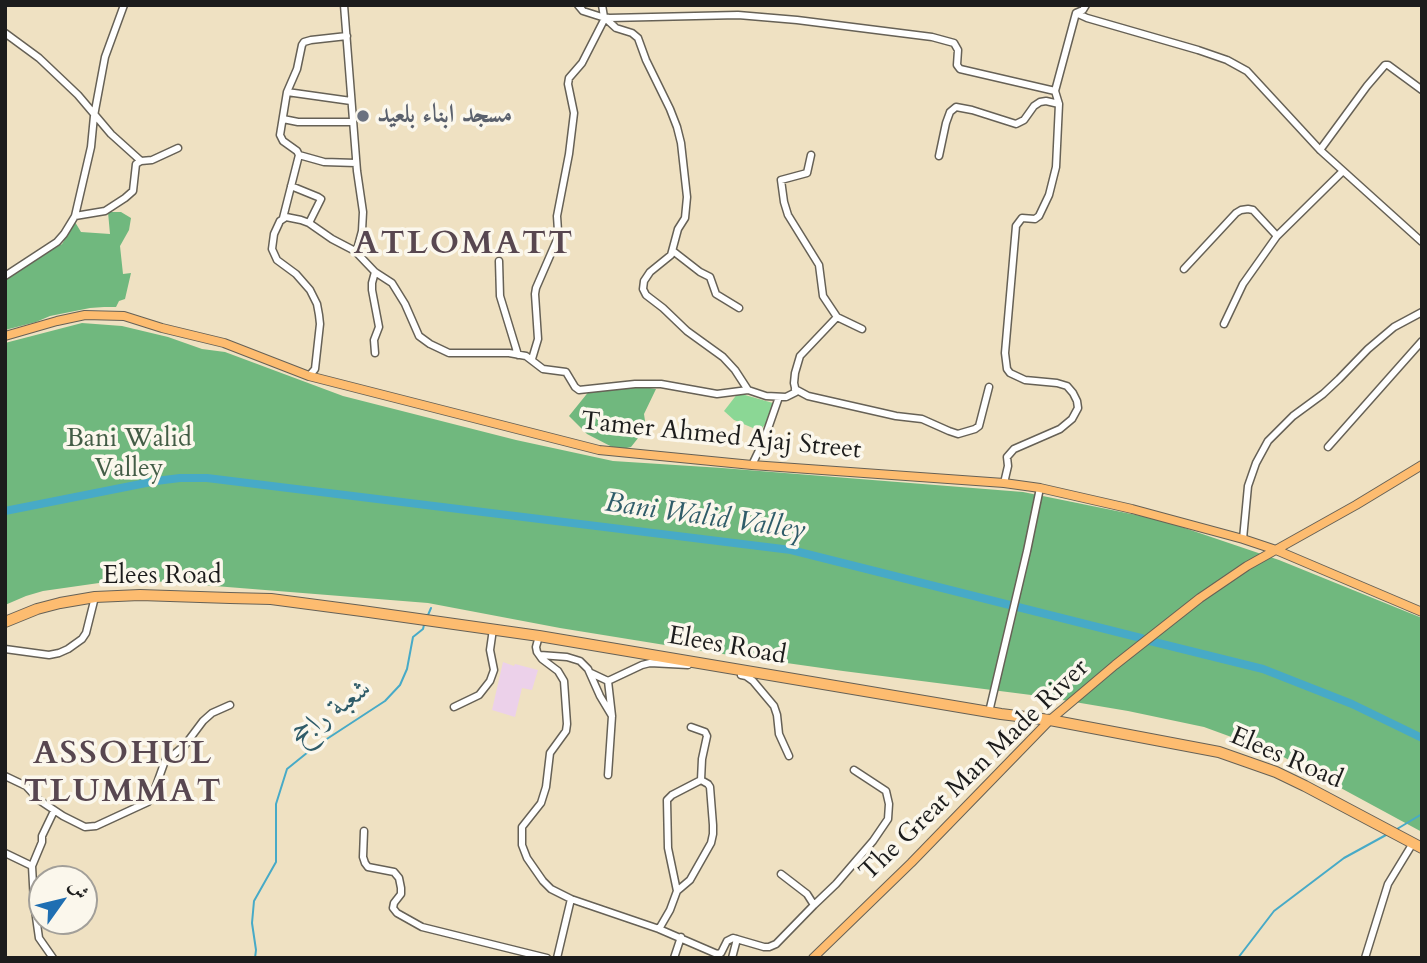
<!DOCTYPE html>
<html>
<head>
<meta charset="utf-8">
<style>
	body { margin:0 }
	#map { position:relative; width:1427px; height:963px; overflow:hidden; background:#efe1c2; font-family:Cardo,Amiri,serif }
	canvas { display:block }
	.frame { position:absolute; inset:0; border:7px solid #1c1c1c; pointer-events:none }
	.north { position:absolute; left:28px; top:865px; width:70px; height:70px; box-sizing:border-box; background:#fbf7ec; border:2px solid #a29f99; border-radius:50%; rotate:56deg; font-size:19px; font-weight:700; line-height:28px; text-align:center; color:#1c1c1c }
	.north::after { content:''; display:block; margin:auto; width:24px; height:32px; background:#1f6fb2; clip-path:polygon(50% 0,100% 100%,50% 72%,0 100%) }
</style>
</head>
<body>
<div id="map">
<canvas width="1427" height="963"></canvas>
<div class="frame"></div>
<div class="north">ش</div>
</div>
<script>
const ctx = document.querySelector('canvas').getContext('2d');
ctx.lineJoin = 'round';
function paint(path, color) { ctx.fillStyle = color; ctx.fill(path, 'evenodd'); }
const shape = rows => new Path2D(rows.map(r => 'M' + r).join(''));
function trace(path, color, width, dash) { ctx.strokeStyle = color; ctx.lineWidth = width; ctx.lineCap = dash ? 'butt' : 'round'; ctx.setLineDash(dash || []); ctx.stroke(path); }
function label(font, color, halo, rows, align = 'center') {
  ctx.font = font + ' Cardo,Amiri,serif'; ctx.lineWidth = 7; ctx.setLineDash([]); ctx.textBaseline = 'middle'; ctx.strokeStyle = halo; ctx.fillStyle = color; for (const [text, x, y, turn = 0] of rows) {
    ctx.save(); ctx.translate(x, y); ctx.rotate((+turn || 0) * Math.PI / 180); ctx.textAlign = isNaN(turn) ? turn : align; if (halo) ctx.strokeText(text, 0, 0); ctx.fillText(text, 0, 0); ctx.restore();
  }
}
const built = shape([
	[503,662,514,666,515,664,538,670,532,690,522,688,515,717,492,710]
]);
const green = shape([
	[738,393,773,403,767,422,760,431,734,420,724,411]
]);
const forest = shape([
	[108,212,121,212,131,218,129,230,120,246,123,274,131,273,125,299,119,301,116,307,104,307,90,308,50,316,36,322,5,330,5,280,39,257,62,244,75,222,81,232,110,234],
	[82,323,122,326,168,337,202,349,225,352,343,396,516,440,613,461,722,468,1023,492,1161,520,1279,560,1422,618,1422,832,1278,754,1204,727,1128,711,1039,696,843,671,702,651,560,628,428,603,127,579,43,591,26,596,5,605,5,343],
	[637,386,656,389,644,414,646,428,631,447,618,450,587,434,569,416,590,390]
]);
const stream = shape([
	[428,615,431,608],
	[1397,829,1422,814],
	[255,958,256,950,252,923,254,901,276,862,276,804,287,769,313,748,385,701,400,685,407,669,413,637,423,629,424,625],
	[1238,958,1274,911,1344,858,1386,835]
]);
const river = shape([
	[5,511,156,481,180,478,207,478,791,550,1141,638],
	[1150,641,1263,669,1352,704,1422,738]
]);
const minor = shape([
	[344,5,357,171,363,212,362,231,358,246,355,251],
	[578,5,583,11,605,18,604,17,616,28,632,33,638,38,646,60,670,109,677,127,681,143,687,197,685,218,678,229,671,255,650,272,644,281,643,289,646,295,663,308,687,331,723,357,735,370,748,390],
	[602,5,604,17,609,18,738,15,797,20,932,37,954,43,958,50,957,65,960,69,1055,91,1076,13,1083,10,1086,5],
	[1076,13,1087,18,1198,50,1227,60,1247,71,1320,150,1422,242],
	[5,33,39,58,78,95,111,134,141,161],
	[287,92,351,101],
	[283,119,298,122,353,122],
	[1320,150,1367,86,1385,65,1388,65,1422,90],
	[299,155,324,162,356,163],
	[811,155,807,173,781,180,784,202,788,215,819,265,823,296,837,317],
	[939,156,946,123,950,112,956,107,972,110,1016,124,1024,120,1034,106,1040,102,1046,101,1059,104],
	[291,186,318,197,321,199,309,223],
	[75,216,105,211,125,198,133,191,136,164,141,161,152,160,178,148],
	[283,218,299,155,297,151,283,141,280,135,287,92,297,69,302,45,304,42,311,40,347,36],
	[673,251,700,272,710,277,716,294,739,308],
	[499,261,500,296,518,355],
	[1184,269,1236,213,1241,210,1248,209,1253,210,1277,236],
	[5,276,57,242,64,234,75,216,91,147,94,116,105,57,124,5],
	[1224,324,1243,284,1277,236,1343,171],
	[375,353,374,340,379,327,372,290,372,283,375,272],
	[532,359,538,339,535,294,536,288,556,242,558,231,557,216,569,154,574,113,568,84,569,78,582,63,605,18],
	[309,376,315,369,320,324,319,315,317,304,310,290,296,274,277,260,272,249,274,234,280,221,286,217,301,220,309,223,332,239,355,251,375,272,392,283,405,304,419,336,430,344,449,353,509,353,526,356,543,369,566,372,575,387,579,390,635,384,661,384,717,394,748,390,766,396,786,397,796,392,794,383,795,373,800,356,837,317,862,329],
	[795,389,808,396,896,416,922,419,949,431,958,434,975,429,979,426,989,387],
	[1328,447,1422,341],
	[752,465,764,440,779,397],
	[1004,483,1008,466,1007,457,1014,449,1060,429,1072,419,1078,408,1077,401,1073,393,1067,386,1057,383,1025,380,1010,373,1007,369,1005,353,1016,226,1022,218,1035,219,1039,216,1049,195,1056,167,1059,104,1055,91],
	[1243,539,1248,486,1256,463,1268,441,1293,416,1323,394,1339,379,1368,349,1394,327,1422,312],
	[539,636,536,647,537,652,542,659,558,671,564,681,567,724,566,731,550,753,546,787,541,803,522,827,522,845,527,858,543,881,551,889,571,899,659,929,670,910,677,891,690,880,711,843,713,834,713,825,710,787,708,784,701,780,672,795,667,800,668,848,677,891],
	[5,649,49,655,59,653,68,649,82,639,86,633,95,597],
	[540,655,567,657,580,661,588,669,600,696,612,716],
	[591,673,608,681,642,665,650,663,688,665],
	[741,675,746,676,753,681,774,706,777,715,779,734,789,756],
	[454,707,479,695,490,681,494,670,490,650,493,629],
	[989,712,1027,551,1040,488],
	[691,727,705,732,707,736,702,759,701,780],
	[608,775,612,716,608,681],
	[5,776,26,786,39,800,63,816,85,827,96,826,148,802,152,797,166,758,172,756,185,745,203,721,212,713,230,705],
	[364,831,363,857,365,863,368,867,394,872,399,878,401,888,401,894,394,903,393,908,397,913,422,927,547,958],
	[5,853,32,866,34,903,39,938,53,958],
	[32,866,42,842,42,836,54,811],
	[781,874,807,894,814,905],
	[659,929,717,954,721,953,727,941,733,938,764,947,769,947,776,944,814,905,836,884,873,841,888,819,889,804,886,791,854,770],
	[557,958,571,899],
	[674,958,681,937],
	[732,958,737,939],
	[1365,958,1388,884,1413,843]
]);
const major = shape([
	[5,336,57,321,85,315,124,316,162,328,224,343,309,376,599,450,752,465,1004,483,1040,488,1132,509,1243,539,1276,550,1422,612],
	[813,958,911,863,1050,720,1115,665,1200,598,1247,566,1356,505,1422,465]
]);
const highway = shape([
	[5,622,37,609,60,603,95,597,140,595,230,598,271,599,362,611,539,636,1001,714,1050,720,1219,752,1276,772,1305,786,1422,848]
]);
const markers = [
	[363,116,7,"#6b7280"]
];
const worshipNames = [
	["مسجد ابناء بلعيد",377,116]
];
const streetNames = [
	["Tamer Ahmed Ajaj Street",721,437,6],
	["Elees Road",162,577],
	["Elees Road",727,647,10],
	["Elees Road",1286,759,23],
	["The Great Man Made River",975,771,-44]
];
const parkNames = [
	["Bani Walid",129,440],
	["Valley",129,470]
];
const waterNames = [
	["Bani Walid Valley",705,518,8],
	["شعبة راجح",332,713,-36]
];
const districtNames = [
	["ATLOMATT",464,245],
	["ASSOHUL",123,755],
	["TLUMMAT",123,793]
];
paint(built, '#ecd1ea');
paint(green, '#8bd795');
paint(forest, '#70b87e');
trace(stream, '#47aac7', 2);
trace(river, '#47aac7', 8);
trace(minor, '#666156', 9);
trace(major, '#666156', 10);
trace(highway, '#666156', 12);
trace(minor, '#fff', 6);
trace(major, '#fdbc70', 8);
trace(highway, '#fdbc70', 10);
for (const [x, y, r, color] of markers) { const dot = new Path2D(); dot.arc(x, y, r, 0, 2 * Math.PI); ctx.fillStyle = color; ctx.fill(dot); trace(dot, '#fbf7ec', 2.5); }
label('bold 26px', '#5b616d', '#fbf7ec', worshipNames, 'left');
label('26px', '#1c1c1c', '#fbf7ec', streetNames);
label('26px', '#435d46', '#fbf7ec', parkNames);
label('italic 28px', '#2f5c69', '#fbf7ec', waterNames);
ctx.letterSpacing = '2px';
label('bold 33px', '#584750', '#fbf7ec', districtNames);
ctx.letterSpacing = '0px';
</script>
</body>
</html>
